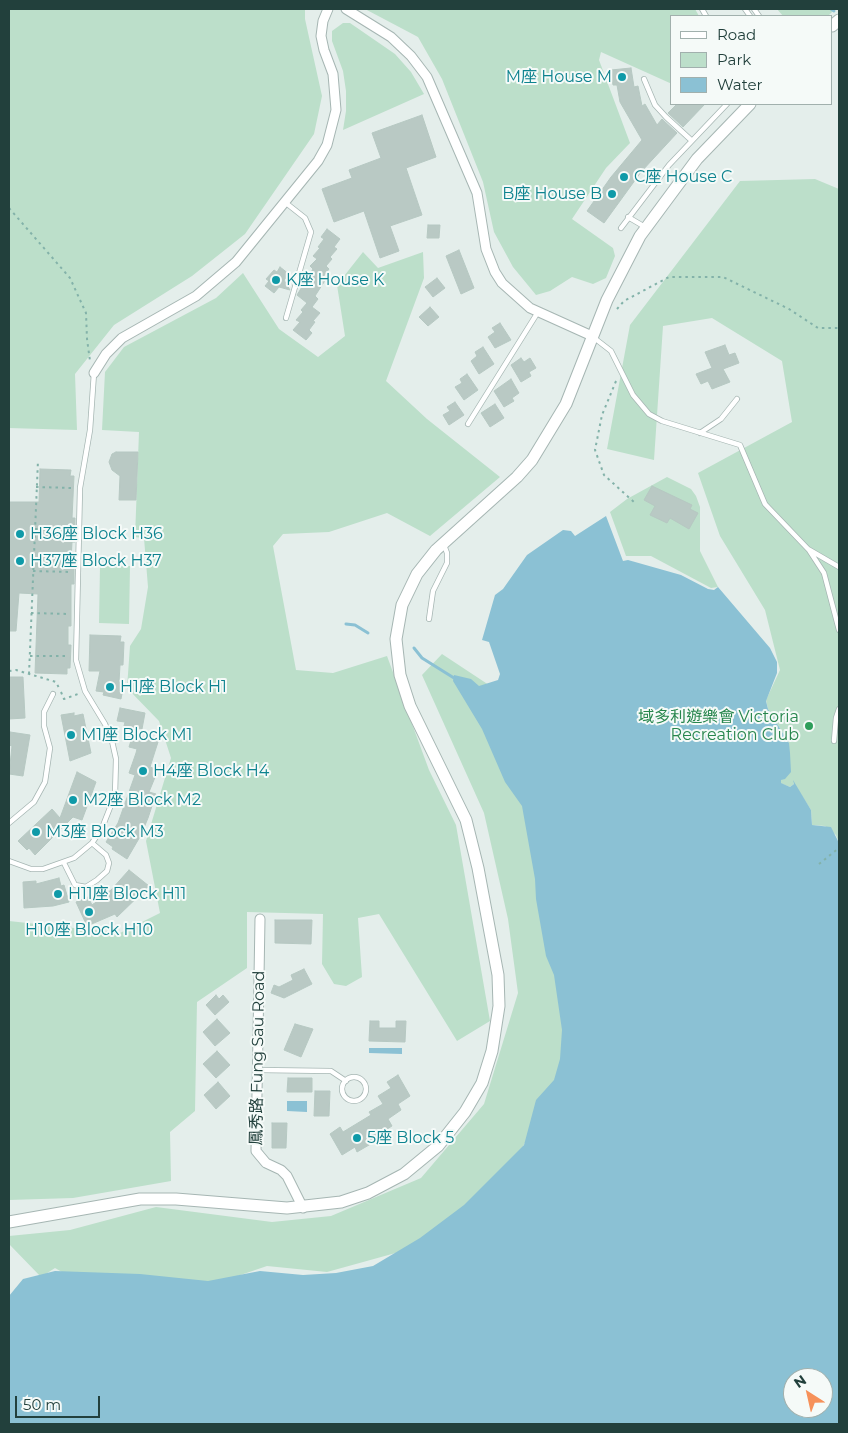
<!DOCTYPE html>
<html>
<head>
<meta charset="utf-8">
<style>
	body { margin:0 }
	#map { position:relative; width:848px; height:1433px; overflow:hidden; background:#e4eeeb; font-family:Montserrat,sans-serif }
	canvas { display:block }
	.frame { position:absolute; inset:0; border:10px solid #22403c; pointer-events:none }
	.legend { position:absolute; left:670px; top:15px; width:162px; height:90px; box-sizing:border-box; background:#f5faf8; border:1px solid #a1b0ad; margin:0; padding:6px 9px; list-style:none; font-size:15px; color:#22403c }
	.legend li { display:flex; align-items:center; gap:10px; height:25px }
	.legend b { width:25px; border:1px solid #a1b0ad }
	.north { position:absolute; left:783px; top:1368px; width:50px; height:50px; box-sizing:border-box; background:#f5faf8; border:1px solid #a1b0ad; border-radius:50%; rotate:325deg; font-size:14px; font-weight:700; line-height:20px; text-align:center; color:#22403c }
	.north::after { content:''; display:block; margin:auto; width:18px; height:22px; background:#f6915a; clip-path:polygon(50% 0,100% 100%,50% 72%,0 100%) }
	.scale { position:absolute; left:15px; top:1396px; width:85px; height:22px; box-sizing:border-box; border:2px solid #22403c; border-top:0; padding-left:6px; font-size:15px; line-height:18px; white-space:nowrap; color:#22403c; -webkit-text-stroke:4px #f5faf8; paint-order:stroke }
</style>
</head>
<body>
<div id="map">
<canvas width="848" height="1433"></canvas>
<div class="frame"></div>
<ul class="legend">
<li><b style="height:6px;background:#fff"></b>Road</li>
<li><b style="height:14px;background:#bcdfca"></b>Park</li>
<li><b style="height:14px;background:#8bc1d4"></b>Water</li>
</ul>
<div class="north">N</div>
<div class="scale">50 m</div>
</div>
<script>
const ctx = document.querySelector('canvas').getContext('2d');
ctx.lineJoin = 'round';
function paint(path, color) { ctx.fillStyle = color; ctx.fill(path, 'evenodd'); }
const shape = rows => new Path2D(rows.map(r => 'M' + r).join(''));
function trace(path, color, width, dash) { ctx.strokeStyle = color; ctx.lineWidth = width; ctx.lineCap = dash ? 'butt' : 'round'; ctx.setLineDash(dash || []); ctx.stroke(path); }
function label(font, color, halo, rows, align = 'center') {
  ctx.font = font + ' Montserrat,"Noto Sans TC",sans-serif'; ctx.lineWidth = 4; ctx.setLineDash([]); ctx.textBaseline = 'middle'; ctx.strokeStyle = halo; ctx.fillStyle = color; for (const [text, x, y, turn = 0] of rows) {
    ctx.save(); ctx.translate(x, y); ctx.rotate((+turn || 0) * Math.PI / 180); ctx.textAlign = isNaN(turn) ? turn : align; if (halo) ctx.strokeText(text, 0, 0); ctx.fillText(text, 0, 0); ctx.restore();
  }
}
const green = shape([
	[9,9,305,9,305,19,322,96,314,134,245,234,192,276,114,325,75,374,77,430,9,428],
	[365,9,695,9,699,16,672,16,672,84,601,52,599,60,630,143,606,168,572,219,613,248,615,256,606,278,593,284,572,277,550,291,536,295,513,267,494,232,483,182,442,79,418,37],
	[777,9,835,9,828,16,783,16],
	[343,23,350,23,395,54,411,72,424,94,343,130,346,111,346,91,343,71,332,41,332,31],
	[815,179,839,189,839,843,836,835,825,826,812,825,811,810,793,782,794,784,790,787,780,783,780,780,784,778,789,743,768,709,766,700,780,670,765,610,720,536,698,473,792,422,782,361,712,318,663,326,654,460,607,449,630,325,740,181],
	[363,252,378,268,423,252,424,278,386,381,427,419,500,477,430,536,387,513,329,532,283,534,273,546,296,670,333,673,387,656,429,770,456,825,490,1021,457,1041,379,914,358,918,362,977,346,986,334,984,322,964,323,914,247,912,247,968,197,1002,195,1111,170,1132,171,1181,73,1198,9,1200,9,921,120,933,160,913,146,841,171,758,159,721,127,688,130,646,141,629,148,587,144,538,135,537,139,432,102,430,105,372,124,347,216,298,243,273,279,329,318,357,345,336,337,285],
	[667,477,691,489,696,496,700,507,700,551,718,587,711,588,651,556,626,556,610,512,627,499],
	[100,566,130,566,129,624,99,623],
	[442,654,495,689,514,736,577,1051,475,1231,327,1272,267,1266,217,1283,62,1272,55,1268,41,1277,9,1244,9,1236,70,1230,156,1207,272,1222,331,1216,421,1178,484,1104,518,993,508,919,484,813,422,675]
]);
const water = shape([
	[606,516,623,561,628,560,681,575,708,589,714,590,718,587,770,648,777,662,777,673,766,701,768,709,789,743,790,753,791,772,785,779,781,780,781,783,790,787,794,784,793,780,811,810,812,825,831,827,839,843,839,1424,9,1424,9,1296,23,1279,55,1271,140,1274,208,1281,260,1271,303,1275,336,1273,373,1266,420,1238,464,1205,524,1145,536,1100,554,1080,560,1059,562,1030,554,975,546,956,536,899,535,879,522,806,505,782,482,729,453,681,454,675,471,679,479,686,498,680,500,674,489,642,482,640,495,595,503,589,527,555,563,530,571,531,575,536],
	[793,1378,823,1378,823,1408,793,1408],
	[369,1048,402,1048,402,1054,369,1053],
	[287,1101,307,1101,307,1112,287,1111]
]);
const stream = shape([
	[831,9,834,11],
	[346,624,355,625,368,633],
	[414,648,422,658,454,678]
]);
const building = shape([
	[631,68,634,87,638,86,642,106,645,104,657,125,662,119,677,133,641,172,604,223,587,211,611,177,642,140,620,102,617,85,613,85,611,70,631,68],
	[677,104,705,104,683,127,668,113,677,104],
	[422,115,436,157,406,168,422,215,390,226,399,251,380,258,364,211,334,222,322,189,352,178,349,170,381,158,372,133,422,115],
	[428,225,440,225,439,238,427,238,428,225],
	[327,229,340,239,334,247,337,249,330,257,332,259,326,266,329,269,323,277,326,279,315,296,318,299,312,307,320,313,313,321,315,322,309,330,312,333,306,340,293,330,300,322,296,320,303,312,301,310,307,303,297,295,313,269,310,266,317,259,313,256,320,248,318,247,324,239,321,237,327,229],
	[459,250,474,288,461,294,446,256,459,250],
	[280,267,289,274,284,280,290,290,279,287,274,293,265,286,269,281,266,279,274,270,277,272,280,267],
	[437,278,445,288,433,297,425,287,437,278],
	[430,307,439,317,428,326,419,317,430,307],
	[500,323,511,340,495,348,488,337,495,332,492,328,500,323],
	[725,345,729,355,735,353,739,363,723,369,730,382,712,389,708,381,701,384,696,374,712,368,705,352,725,345],
	[483,347,494,364,479,374,471,361,477,356,475,352,483,347],
	[521,358,524,362,530,358,536,368,529,372,531,376,521,382,511,365,521,358],
	[467,374,478,390,464,400,455,387,462,383,460,379,467,374],
	[511,379,519,393,512,398,514,401,504,407,494,391,511,379],
	[455,402,464,415,449,425,443,415,450,411,447,407,455,402],
	[495,404,504,418,490,427,481,413,495,404],
	[116,452,138,452,136,500,119,500,120,476,112,470,109,462,112,454,116,452],
	[40,469,71,470,70,476,74,476,72,518,75,518,75,542,72,542,71,561,74,561,74,584,71,584,71,626,68,626,68,645,71,645,70,668,67,668,67,674,35,673,38,594,19,593,16,631,9,631,9,502,39,502,40,469],
	[652,486,692,505,690,509,698,513,689,529,670,518,667,523,650,515,655,506,644,500,652,486],
	[90,635,121,636,120,642,124,642,123,665,120,665,119,682,124,683,121,699,103,695,104,692,96,691,100,671,89,671,90,635],
	[9,677,23,677,25,718,9,719,9,677],
	[120,708,145,713,142,729,124,726,125,722,117,721,120,708],
	[74,713,74,716,83,714,91,753,70,761,61,715,74,713],
	[10,732,30,735,23,776,9,774,12,746,9,745,10,732],
	[133,734,158,742,150,767,158,770,149,792,156,794,148,818,141,835,127,859,112,849,113,847,106,842,118,823,135,775,129,773,136,753,137,749,129,747,133,734],
	[77,772,96,782,82,820,73,817,35,855,29,848,27,850,18,841,52,809,60,818,77,772],
	[129,870,149,886,117,917,115,914,87,926,76,902,88,897,92,905,111,890,129,870],
	[59,878,61,886,64,885,69,902,53,906,24,908,23,882,36,881,36,884,59,878],
	[275,920,312,920,311,944,275,943,275,920],
	[304,969,312,984,284,998,271,993,274,985,279,987,293,980,291,975,304,969],
	[216,995,219,999,223,995,229,1002,215,1015,206,1005,216,995],
	[217,1019,230,1033,215,1046,203,1032,217,1019],
	[370,1021,379,1021,379,1028,396,1028,396,1021,406,1021,405,1042,369,1041,370,1021],
	[295,1024,313,1029,301,1057,284,1050,295,1024],
	[217,1051,230,1065,216,1078,203,1064,217,1051],
	[398,1075,410,1096,398,1104,401,1110,388,1119,392,1126,379,1134,381,1138,357,1152,355,1147,342,1155,330,1134,340,1127,343,1132,371,1115,369,1112,383,1104,378,1096,391,1088,387,1082,398,1075],
	[288,1078,312,1078,312,1092,287,1092,288,1078],
	[218,1082,230,1096,216,1109,204,1095,218,1082],
	[315,1091,330,1091,329,1116,314,1116,315,1091],
	[272,1123,287,1123,286,1148,272,1148,272,1123]
]);
const path = shape([
	[9,208,70,278,86,313,87,339,90,361],
	[617,309,624,301,669,277,723,277,789,309,818,328,839,328],
	[616,381,602,415,595,450,604,475,635,503],
	[36,487,72,488],
	[35,529,73,530],
	[33,571,71,572],
	[31,613,69,614],
	[30,656,67,656],
	[9,671,16,670,56,682,59,688],
	[29,674,38,460],
	[61,692,64,699,78,694],
	[819,864,839,848]
]);
const service = shape([
	[702,9,706,16],
	[745,9,750,16],
	[754,9,759,16],
	[644,79,655,105,666,117,691,140],
	[286,203,305,218,311,232,286,318],
	[628,217,645,227],
	[621,228,669,165,727,104],
	[593,337,611,351,633,395,649,414,662,421,740,445,765,504,808,549,839,567],
	[468,424,538,312],
	[700,433,721,419,737,399],
	[809,550,824,573,839,630],
	[429,619,433,591,447,563,447,553,444,545],
	[834,741,836,718,839,709],
	[9,823,34,802,45,782,50,748,44,726,44,712,53,694],
	[9,861,31,869,43,869,74,858,92,843,102,828,115,795,116,759,112,741,105,724,85,691,76,660,80,488,90,430,94,373],
	[64,863,75,885,86,887,97,880,107,871,109,863,106,855,92,843],
	[258,1070,331,1071,346,1081],
	'342 1089a12 12 0 1 1 24 0a12 12 0 1 1-24 0Z'
]);
const minor = shape([
	[346,9,391,37,411,56,427,77,477,193,486,249,495,272,502,283,530,308,592,336],
	[94,373,106,354,122,338,196,296,236,262,318,161,327,145,336,110,333,74,324,50,321,36,323,21,328,9],
	[260,919,256,1151,266,1163,281,1170,287,1176,303,1208]
]);
const tertiary = shape([
	[832,26,839,20],
	[9,1222,140,1199,176,1199,287,1208,341,1202,368,1193,404,1174,438,1146,465,1112,482,1083,492,1051,499,1006,498,975,478,868,466,820,410,706,400,675,396,639,402,605,417,574,436,550,517,477,532,460,566,404,607,300,640,236,697,159,750,104]
]);
const markers = [
	[622,77,5,"#0f9aa8"],
	[624,177,5,"#0f9aa8"],
	[612,194,5,"#0f9aa8"],
	[276,280,5,"#0f9aa8"],
	[20,534,5,"#0f9aa8"],
	[20,561,5,"#0f9aa8"],
	[110,687,5,"#0f9aa8"],
	[809,726,5,"#2e9e5b"],
	[71,735,5,"#0f9aa8"],
	[143,771,5,"#0f9aa8"],
	[73,800,5,"#0f9aa8"],
	[36,832,5,"#0f9aa8"],
	[58,894,5,"#0f9aa8"],
	[89,912,5,"#0f9aa8"],
	[357,1138,5,"#0f9aa8"]
];
const cultureNames = [
	["M座 House M",612,77,"right"],
	["C座 House C",634,177],
	["B座 House B",602,194,"right"],
	["K座 House K",286,280],
	["H36座 Block H36",30,534],
	["H37座 Block H37",30,561],
	["H1座 Block H1",120,687],
	["M1座 Block M1",81,735],
	["H4座 Block H4",153,771],
	["M2座 Block M2",83,800],
	["M3座 Block M3",46,832],
	["H11座 Block H11",68,894],
	["H10座 Block H10",89,930,"center"],
	["5座 Block 5",367,1138]
];
const leisureNames = [
	["域多利遊樂會 Victoria",799,717],
	["Recreation Club",799,735]
];
const streetNames = [
	["鳳秀路 Fung Sau Road",258,1058,-89]
];
paint(green, '#bcdfca');
paint(water, '#8bc1d4');
trace(stream, '#8bc1d4', 3);
paint(building, '#b9c9c4');
trace(building, '#b6c8c2', 1);
trace(service, '#a6b6b3', 6);
trace(minor, '#a6b6b3', 11);
trace(tertiary, '#a6b6b3', 13);
trace(path, '#83b2a9', 2, [2.5, 4]);
trace(service, '#fff', 4.5);
trace(minor, '#fff', 9);
trace(tertiary, '#fff', 11);
for (const [x, y, r, color] of markers) { const dot = new Path2D(); dot.arc(x, y, r, 0, 2 * Math.PI); ctx.fillStyle = color; ctx.fill(dot); trace(dot, '#f5faf8', 2); }
label('16px', '#0d838f', '#f5faf8', cultureNames, 'left');
label('16px', '#27864d', '#f5faf8', leisureNames, 'right');
label('16px', '#22403c', '#f5faf8', streetNames);
</script>
</body>
</html>
